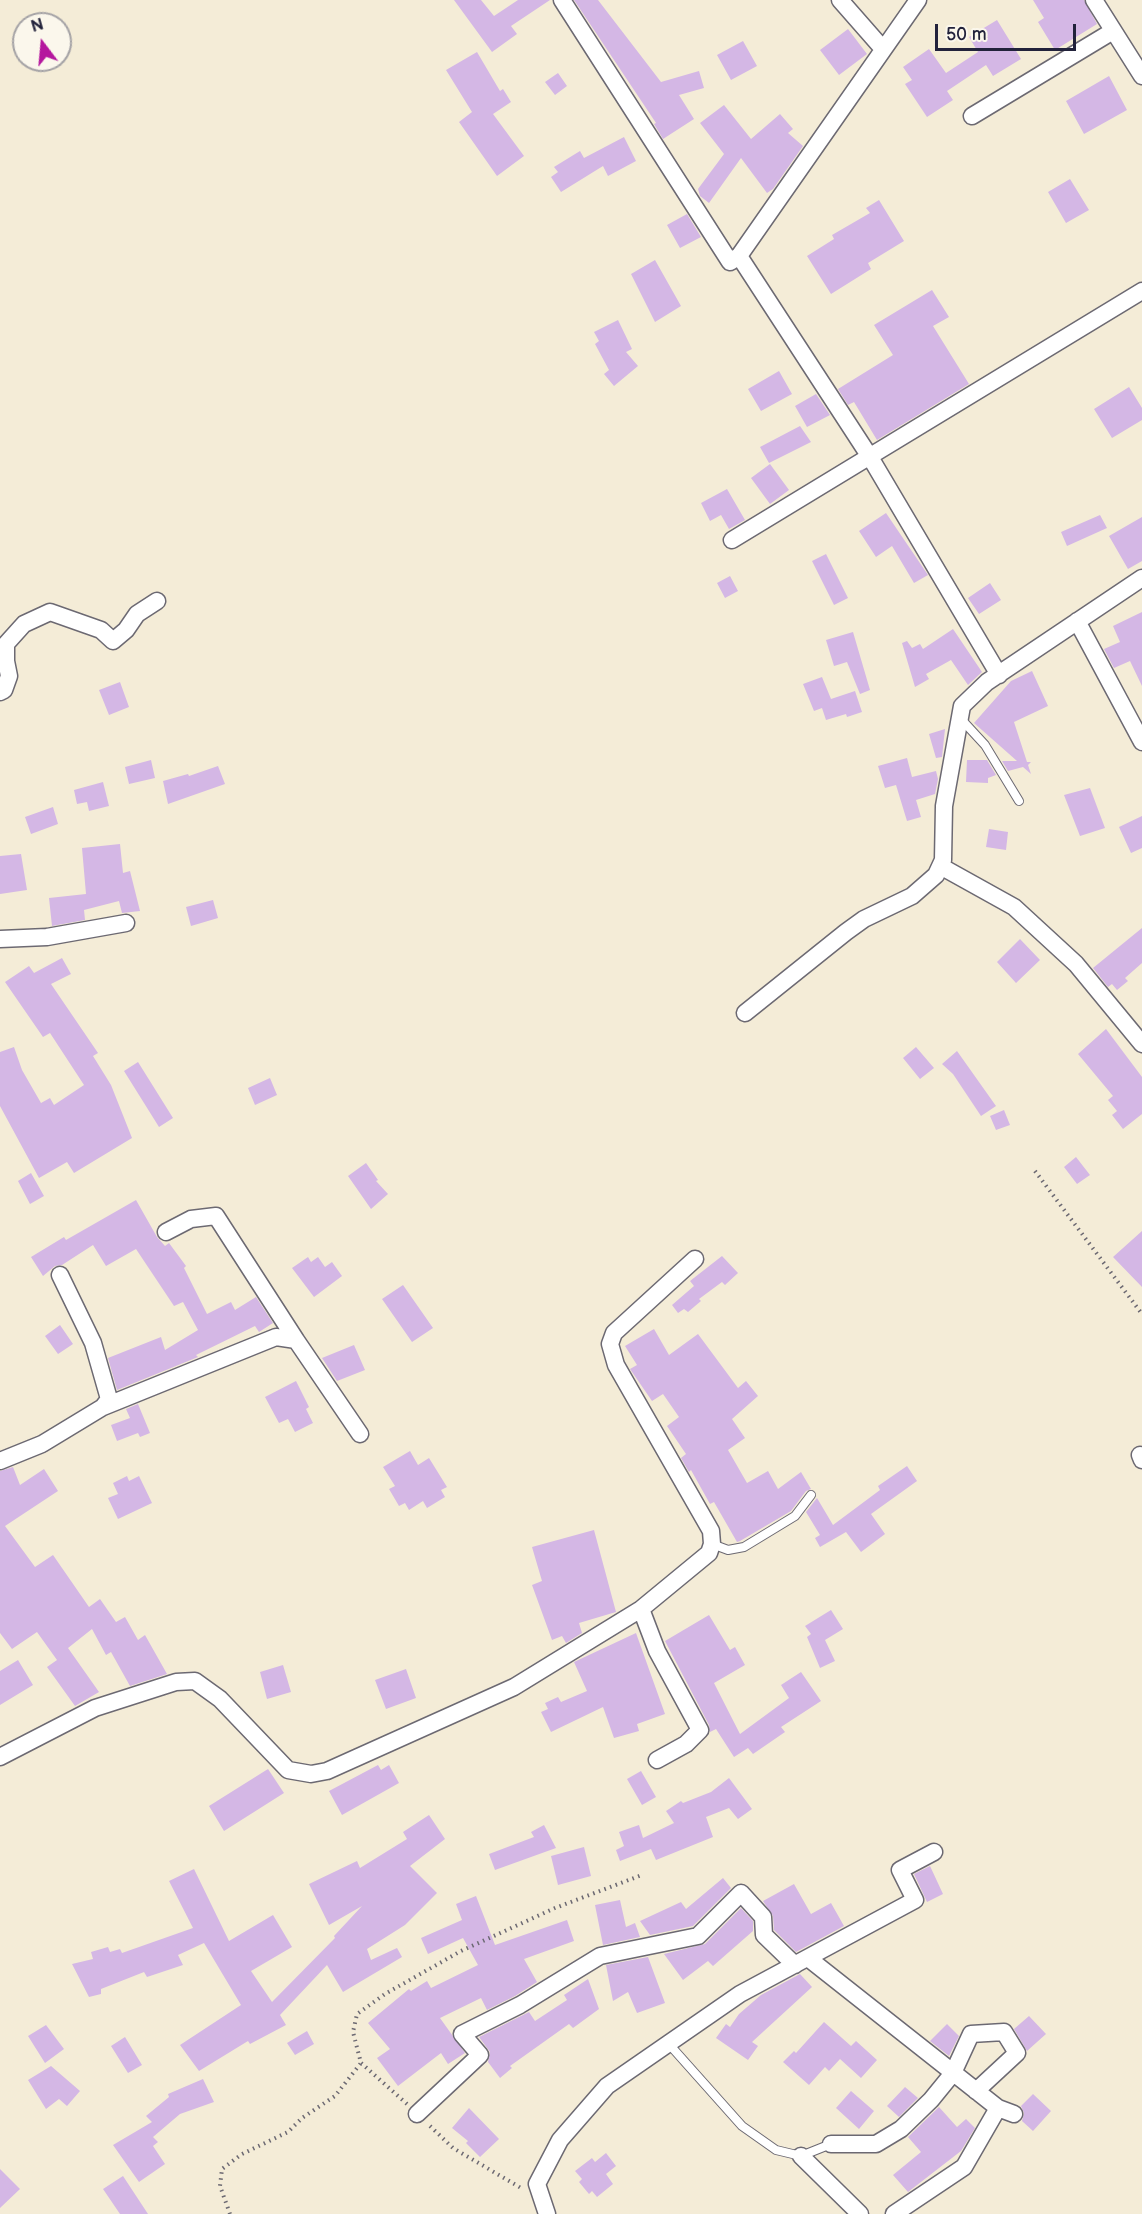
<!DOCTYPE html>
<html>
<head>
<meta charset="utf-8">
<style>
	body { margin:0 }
	#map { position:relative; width:1142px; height:2214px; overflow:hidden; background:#f4ecd7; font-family:"Balsamiq Sans",sans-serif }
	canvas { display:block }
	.north { position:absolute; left:12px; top:12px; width:60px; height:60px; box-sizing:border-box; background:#fbf7ec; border:2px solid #a4a2a5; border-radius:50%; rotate:344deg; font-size:16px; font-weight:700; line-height:24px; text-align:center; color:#22223b }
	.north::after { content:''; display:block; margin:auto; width:21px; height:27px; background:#b5179e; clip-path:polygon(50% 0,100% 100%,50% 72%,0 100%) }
	.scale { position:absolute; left:935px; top:24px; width:141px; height:27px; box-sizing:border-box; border:3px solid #22223b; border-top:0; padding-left:8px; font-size:18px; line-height:21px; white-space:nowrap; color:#22223b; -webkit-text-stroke:4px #fbf7ec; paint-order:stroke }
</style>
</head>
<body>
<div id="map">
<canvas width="1142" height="2214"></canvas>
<div class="north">N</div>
<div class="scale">50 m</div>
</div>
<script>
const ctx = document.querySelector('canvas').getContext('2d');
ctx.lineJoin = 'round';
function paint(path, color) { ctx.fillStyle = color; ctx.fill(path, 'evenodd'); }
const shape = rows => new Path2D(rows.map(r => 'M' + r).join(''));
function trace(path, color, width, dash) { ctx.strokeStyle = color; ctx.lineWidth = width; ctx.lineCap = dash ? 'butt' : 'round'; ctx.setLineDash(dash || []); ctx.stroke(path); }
const building = shape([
	[454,0,481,0,494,16,518,0,550,0,511,26,517,34,492,52],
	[574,0,598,0,661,82,699,71,704,88,679,95,694,119,663,139,654,124,656,123],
	[1033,0,1084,0,1097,24,1055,50,1038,22,1044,18],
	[997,20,1021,59,993,76,986,65,947,91,953,100,927,117,905,84,912,80,903,67,929,49,946,73,978,52,969,37],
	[848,29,867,54,839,75,820,50],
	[743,41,757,66,731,80,717,55],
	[477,52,500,91,503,89,511,102,493,114,524,156,497,176,459,122,472,112,446,70],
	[558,73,567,86,555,95,545,82],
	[1109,76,1127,110,1084,134,1066,101],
	[724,105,751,139,780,114,793,129,788,133,803,146,773,189,767,193,741,158,709,203,700,196,698,189,724,154,700,123],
	[624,137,636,161,608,176,603,166,561,192,551,177,558,172,554,167,580,151,584,158],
	[1070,179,1089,210,1066,223,1048,192],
	[879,200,904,241,868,263,871,269,831,294,807,256,834,239,832,235,870,213,866,208],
	[687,214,701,237,680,248,667,225],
	[655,260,681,306,655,322,631,274],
	[932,290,949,317,933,326,969,384,877,440,854,402,848,405,838,389,893,355,874,325],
	[618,320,632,349,626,352,638,366,614,386,604,374,609,370,595,344,599,341,594,332],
	[779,371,792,394,761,411,748,389],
	[1129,387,1142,408,1142,420,1112,438,1094,409],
	[816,394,830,415,807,427,795,406],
	[800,426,811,442,769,463,760,447],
	[770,464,789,490,770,504,751,478],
	[727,489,745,520,729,529,721,515,710,521,701,503],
	[886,513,928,575,914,583,892,546,876,557,859,531],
	[1100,515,1107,528,1067,546,1061,532],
	[1142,517,1142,561,1128,569,1109,536],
	[826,554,848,598,834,605,812,561],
	[730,576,738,591,725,598,717,583],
	[990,583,1001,600,979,614,968,598],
	[1142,612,1142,686,1130,661,1114,668,1104,649,1120,642,1113,626],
	[953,629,982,672,968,685,951,660,926,674,929,679,915,687,902,643,907,641,912,648,920,644,923,649],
	[853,632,870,690,860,694,847,662,834,666,826,640],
	[1032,671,1048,706,1014,722,1027,762,1031,762,1028,765,1031,774,1023,767,1008,771,1002,761,1017,761,974,723,1011,681],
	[822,677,831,699,855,691,862,712,847,717,846,714,826,720,822,708,814,711,803,684],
	[120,682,129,707,109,715,99,690],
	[945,729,942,757,936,758,929,734],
	[907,758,912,777,936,771,938,779,935,794,916,800,921,817,907,821,896,785,885,788,878,766],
	[151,760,155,778,129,784,125,767],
	[967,760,987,760,996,775,988,778,988,783,966,782],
	[218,766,225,784,168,804,163,781,188,774,189,776],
	[103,782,109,806,89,811,87,802,77,804,74,790],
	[1090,788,1105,828,1080,836,1064,795],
	[53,807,58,824,31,834,25,817],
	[1142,816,1142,848,1131,853,1119,827],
	[989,829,1008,832,1006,850,986,847],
	[120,844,123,873,130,871,140,911,122,913,119,901,84,910,85,920,52,926,49,898,86,894,82,848],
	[21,854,27,890,0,894,0,856],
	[213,900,218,918,191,926,186,907],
	[1142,928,1142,963,1125,978,1128,981,1117,990,1112,984,1108,987,1093,968],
	[1020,939,1040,960,1016,983,997,962],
	[62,958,71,974,51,984,98,1053,93,1056,111,1085,132,1138,74,1173,67,1162,39,1178,0,1106,0,1052,14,1047,22,1070,41,1103,50,1098,54,1105,84,1085,50,1033,43,1037,5,982,29,966,34,973],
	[1106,1029,1142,1077,1142,1114,1123,1129,1112,1115,1117,1111,1108,1100,1113,1096,1078,1054],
	[916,1047,934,1068,920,1079,903,1058],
	[957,1051,996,1106,981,1116,953,1074,942,1064],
	[138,1062,173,1118,159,1127,124,1071],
	[270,1078,277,1095,255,1105,248,1088],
	[1004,1110,1010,1125,996,1130,990,1116],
	[1076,1157,1090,1175,1077,1184,1064,1167],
	[366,1163,378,1180,376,1181,388,1194,371,1209,348,1176],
	[31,1173,44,1196,30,1204,18,1181],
	[136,1200,157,1237,165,1246,169,1243,186,1266,184,1268,207,1314,231,1302,235,1310,256,1297,273,1323,259,1332,255,1326,196,1355,198,1357,117,1390,108,1358,161,1337,165,1350,198,1330,183,1302,174,1306,136,1249,106,1266,93,1245,62,1265,55,1266,43,1276,31,1257,64,1237,66,1240],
	[1142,1231,1142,1287,1113,1257],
	[722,1256,738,1273,725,1285,722,1282,699,1299,701,1301,688,1312,684,1309,678,1313,672,1305,694,1286,690,1281],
	[308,1257,311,1262,318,1257,325,1267,332,1262,342,1276,314,1297,292,1268],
	[403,1285,433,1328,412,1342,382,1299],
	[60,1325,73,1344,58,1354,45,1336],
	[654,1329,669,1355,698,1334,738,1388,746,1381,758,1396,732,1419,745,1438,728,1450,747,1483,768,1471,778,1489,801,1472,811,1489,806,1491,791,1511,740,1541,737,1542,714,1502,710,1504,691,1470,689,1472,681,1458,686,1454,667,1426,679,1417,663,1394,652,1401,630,1369,637,1365,625,1346],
	[354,1345,365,1370,337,1381,322,1358],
	[296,1381,309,1407,306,1409,313,1423,295,1432,288,1419,279,1423,265,1397],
	[138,1404,150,1433,140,1437,138,1433,117,1441,111,1425,130,1418,126,1409],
	[410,1451,418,1465,429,1458,447,1487,441,1490,445,1497,427,1508,423,1501,409,1510,405,1503,399,1506,389,1489,395,1486,383,1467],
	[907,1466,917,1481,871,1514,885,1534,861,1552,846,1532,820,1547,815,1538,820,1535,806,1512,817,1498,833,1525,880,1490,878,1486],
	[13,1467,20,1485,44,1469,58,1491,5,1526,35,1567,53,1555,89,1607,100,1599,116,1622,125,1617,138,1640,145,1635,167,1674,130,1686,111,1652,106,1655,92,1629,68,1648,99,1692,75,1706,47,1667,57,1660,37,1632,12,1649,0,1633,0,1471],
	[127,1476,129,1481,139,1476,152,1503,118,1519,108,1498,118,1494,113,1483],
	[594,1530,616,1612,579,1623,582,1633,566,1643,562,1636,552,1640,532,1585,542,1581,532,1547],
	[831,1610,843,1629,825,1640,835,1661,820,1668,807,1637,811,1634,805,1626],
	[709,1615,730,1650,735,1647,745,1665,714,1683,740,1734,789,1698,781,1685,801,1672,821,1701,781,1727,785,1732,753,1754,748,1748,734,1757,716,1729,710,1732,709,1725,665,1641],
	[636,1633,665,1714,637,1724,639,1731,614,1738,603,1707,551,1732,541,1712,548,1709,545,1703,558,1697,561,1702,587,1691,574,1662],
	[18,1660,33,1685,0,1705,0,1671],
	[283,1665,291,1692,267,1699,260,1672],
	[406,1669,416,1698,386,1709,375,1680],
	[378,1765,381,1770,389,1765,399,1783,342,1815,329,1791],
	[268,1769,284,1793,224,1831,209,1806],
	[641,1771,656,1797,642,1805,627,1779],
	[729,1778,752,1809,738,1819,729,1808,706,1817,713,1837,656,1860,651,1849,620,1861,616,1850,624,1846,619,1832,639,1825,643,1838,674,1823,666,1811,681,1801,683,1803,711,1792],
	[429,1815,445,1839,410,1866,437,1893,405,1925,367,1949,371,1960,397,1948,402,1957,343,1992,327,1965,280,2015,286,2025,250,2044,248,2041,199,2071,180,2045,241,2005,204,1943,178,1955,183,1965,147,1977,144,1972,101,1989,101,1994,89,1997,72,1964,93,1959,91,1952,108,1947,110,1952,120,1949,122,1953,193,1928,169,1881,194,1869,229,1941,273,1915,292,1947,251,1971,272,2002,335,1938,334,1936,362,1906,329,1925,309,1884,357,1861,360,1868,407,1839,403,1832],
	[544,1825,556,1848,495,1870,489,1854,534,1837,531,1832],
	[584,1847,591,1876,558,1885,551,1856],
	[930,1866,943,1894,927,1902,914,1874],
	[723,1878,731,1888,693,1926,650,1935,640,1921,681,1902,686,1909],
	[794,1884,811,1914,831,1903,844,1926,796,1952,774,1930,773,1916,763,1901],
	[476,1896,495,1945,567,1920,574,1941,524,1959,537,1982,515,1996,487,2010,481,1998,440,2018,465,2053,448,2064,441,2053,398,2086,377,2058,390,2049,368,2023,409,1989,411,1991,427,1981,431,1988,478,1965,463,1938,428,1954,421,1938,462,1920,456,1904],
	[620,1900,626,1927,635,1923,640,1937,603,1945,595,1905],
	[741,1908,753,1921,753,1931,713,1966,708,1961,683,1980,664,1954,705,1944],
	[648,1957,665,2003,637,2013,628,1992,613,2001,606,1965],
	[800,1974,812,1987,752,2042,758,2046,748,2060,716,2038,726,2024,730,2027,739,2014,761,1995],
	[588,1979,599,2009,573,2028,569,2024,510,2066,512,2068,500,2078,488,2062,490,2052,479,2037,529,2012,535,2021,567,2000,564,1995],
	[1029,2016,1046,2034,1027,2051,1014,2029],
	[824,2022,851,2046,856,2041,877,2060,861,2078,840,2059,829,2071,825,2067,809,2085,783,2062,794,2051,796,2053],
	[947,2024,959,2036,949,2056,930,2041],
	[46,2025,64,2049,45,2063,28,2036],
	[307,2031,314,2044,295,2055,287,2043],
	[125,2037,142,2065,128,2073,111,2046],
	[51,2066,80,2091,67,2106,59,2099,46,2109,28,2080],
	[203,2079,214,2102,180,2114,153,2137,158,2142,153,2146,165,2164,139,2182,113,2145,152,2122,146,2116,169,2097,168,2094],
	[905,2087,918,2098,899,2117,887,2106],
	[851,2091,874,2111,859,2129,836,2108],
	[1033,2094,1051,2111,1033,2131,1022,2121,1024,2113,1021,2106],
	[939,2107,957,2127,966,2119,975,2128,961,2151,908,2192,893,2175,921,2152,908,2137],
	[469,2108,499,2139,480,2157,466,2143,468,2141,452,2128],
	[606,2153,616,2166,606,2174,613,2184,597,2197,592,2191,589,2194,579,2182,582,2179,575,2171,592,2158,595,2162],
	[0,2169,20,2189,0,2208],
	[123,2176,148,2214,120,2214,103,2189]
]);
const path = shape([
	[1035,1171,1142,1314],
	[407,2104,361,2063,353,2032,357,2014,385,1994,461,1951,555,1908,642,1875],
	[430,2126,453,2148,521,2188],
	[230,2214,220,2186,222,2169,242,2154,288,2132,302,2118,335,2096,361,2063]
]);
const lane = shape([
	[961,719,985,745,1019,801],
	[712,1544,728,1550,744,1547,795,1516,811,1495],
	[668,2043,742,2126,776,2150,801,2156,831,2144]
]);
const street = shape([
	[562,0,730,262,739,256,918,0],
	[840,0,883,49],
	[1094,0,1142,76],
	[972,116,1113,31],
	[739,256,870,457,999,675],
	[732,540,1142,291],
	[1077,621,1142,742],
	[0,692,4,690,9,676,6,661,6,644,24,624,50,612,101,630,113,641,126,630,137,614,157,601],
	[942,867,1014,907,1076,964,1142,1044],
	[0,939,47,937,126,923],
	[745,1013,846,932,864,919,912,896,936,875,943,860,944,806,962,706,987,682,1142,578],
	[166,1232,191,1219,216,1216,296,1340],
	[103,1407,276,1337,296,1340,360,1434],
	[1140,1455,1142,1460],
	[0,1461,42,1444,103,1407,109,1399,93,1343,60,1275],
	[641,1609,657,1651,700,1730,686,1744,657,1760],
	[0,1757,95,1708,176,1682,195,1681,220,1699,288,1770,311,1774,327,1771,514,1687,641,1609,709,1553,712,1544,711,1531,616,1365,610,1344,614,1333,695,1259],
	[808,1958,998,2108,964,2167,894,2214],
	[998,2108,1014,2114],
	[417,2114,480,2055,462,2034,520,2005,600,1956,698,1936,741,1893,763,1917,764,1935,795,1965],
	[831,2144,876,2144,901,2129,931,2100,953,2073,971,2034,1004,2032,1017,2053,976,2091],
	[801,2156,860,2214],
	[547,2214,537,2184,560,2140,607,2086,740,1994,915,1900,900,1870,934,1852]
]);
paint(building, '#d4b7e5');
trace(lane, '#6c6972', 10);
trace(street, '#6c6972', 19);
trace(path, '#6c6972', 4, [1.5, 4.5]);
trace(lane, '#fff', 8);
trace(street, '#fff', 16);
</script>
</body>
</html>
